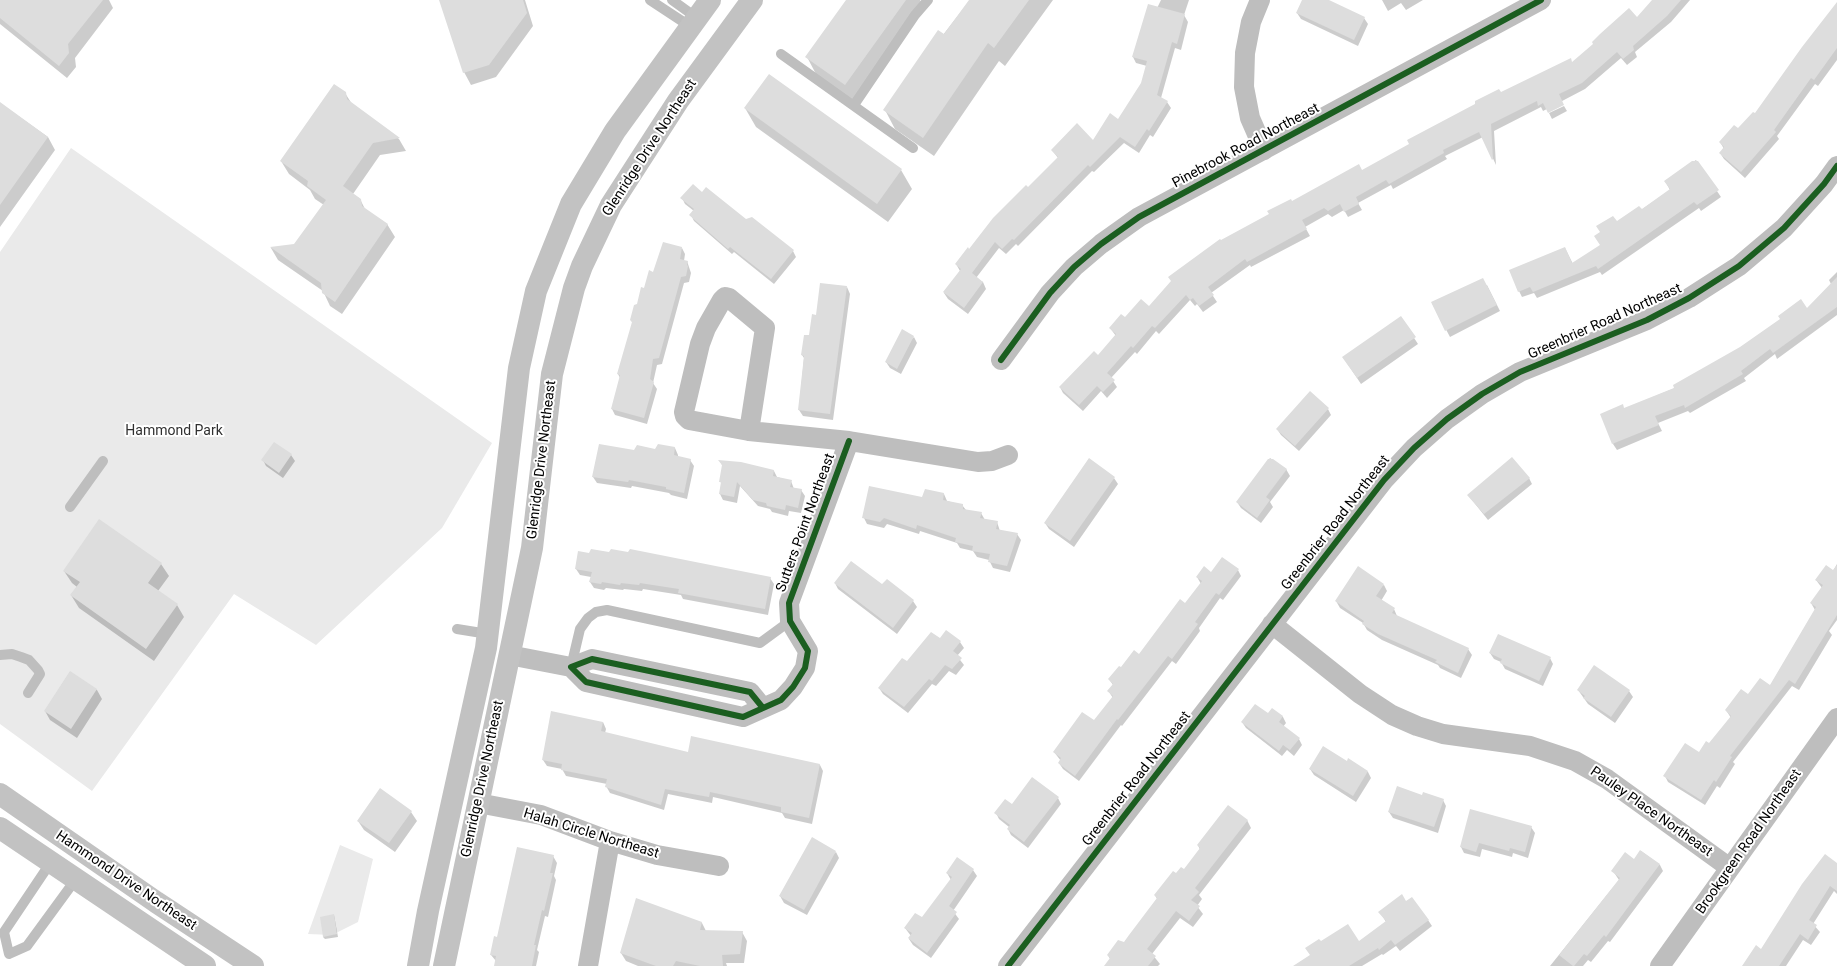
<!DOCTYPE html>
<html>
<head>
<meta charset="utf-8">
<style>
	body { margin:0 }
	canvas { display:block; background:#fff }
</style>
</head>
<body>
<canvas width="1837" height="966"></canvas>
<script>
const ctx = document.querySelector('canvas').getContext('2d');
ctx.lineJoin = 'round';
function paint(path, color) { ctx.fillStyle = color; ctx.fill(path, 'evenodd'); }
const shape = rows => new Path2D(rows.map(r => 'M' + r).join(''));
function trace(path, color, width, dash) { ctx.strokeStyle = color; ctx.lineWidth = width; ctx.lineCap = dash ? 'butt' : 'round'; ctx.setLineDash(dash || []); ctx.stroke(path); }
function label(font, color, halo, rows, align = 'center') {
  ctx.font = font + ' Roboto,sans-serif'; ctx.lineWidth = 4; ctx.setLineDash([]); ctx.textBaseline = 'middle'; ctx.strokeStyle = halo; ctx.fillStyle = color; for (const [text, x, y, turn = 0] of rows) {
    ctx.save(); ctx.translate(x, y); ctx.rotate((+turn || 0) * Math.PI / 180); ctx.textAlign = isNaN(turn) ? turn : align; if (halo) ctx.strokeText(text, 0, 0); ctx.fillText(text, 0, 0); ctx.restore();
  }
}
const green = shape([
	[71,148,492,443,442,528,316,645,234,594,92,791,0,724,0,252],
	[340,845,373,859,358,922,332,935,308,934]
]);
const shadow = shape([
	[0,0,109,0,113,8,75,58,76,67,67,78,0,24],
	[440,0,525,0,533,26,496,77,471,85,464,72],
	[848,0,920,0,925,8,856,103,817,76,807,57],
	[970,0,1053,0,1005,66,999,61,934,156,895,129,885,110],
	[1161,0,1189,0,1184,15,1188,22,1181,50,1175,48,1161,98,1167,102,1171,108,1153,137,1150,135,1139,153,1124,143,1094,172,1092,171,1018,246,1016,244,1006,254,999,248,976,278,983,282,986,289,968,314,948,299,944,293,960,271,956,264,1058,158,1052,150,1093,141,1118,120,1142,84,1147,66,1136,63,1133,57],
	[1303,0,1327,0,1364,18,1368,24,1358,46,1301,19,1297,13],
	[1382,0,1423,0,1406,10,1401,3,1388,11],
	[1653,0,1690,0,1671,22,1635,52,1637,57,1627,65,1621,58,1585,89,1543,111,1541,107,1494,131,1496,165,1483,137,1445,156,1447,159,1393,189,1391,185,1358,203,1362,210,1348,217,1344,210,1332,217,1328,214,1305,227,1310,236,1251,267,1250,265,1211,293,1217,302,1203,312,1197,304,1195,306,1190,300,1159,334,1156,331,1137,354,1135,352,1111,378,1117,387,1107,398,1101,391,1083,411,1063,393,1060,387,1098,356,1116,336,1110,328,1125,318,1149,308,1221,242,1291,202,1362,172,1500,94,1572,64,1637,18],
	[1837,3,1837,60,1818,86,1815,84,1777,136,1779,139,1745,178,1724,159,1720,153,1724,149,1720,142,1738,130,1755,115],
	[345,93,352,104,399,139,406,151,380,155,353,194,360,199,365,209,387,224,395,237,342,314,330,306,323,291,278,260,271,248,295,245,324,205,315,199,310,190,289,174,281,161],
	[0,103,48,137,55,150,0,227],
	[1564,106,1567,111,1552,119,1549,113],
	[745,108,901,170,912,189,888,222,756,127],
	[1696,160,1721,197,1701,211,1699,208,1602,275,1600,272,1537,298,1534,293,1522,297,1519,291,1565,248,1573,264,1601,245,1616,222,1641,210,1670,190,1665,181],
	[703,193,793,251,796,257,774,284,734,252,732,254,694,221,691,215,694,211,685,204,682,198],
	[682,248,685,254,684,261,687,261,691,273,689,282,684,283,662,364,657,365,653,383,657,389,647,424,615,415,612,409,620,378,618,374,633,324,631,320,654,273],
	[1837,272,1837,315,1777,359,1775,354,1744,378,1746,381,1690,413,1688,411,1658,423,1662,431,1617,450,1613,444,1624,409,1675,388,1807,310,1831,284,1829,280],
	[1487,285,1500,311,1450,337,1432,303],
	[847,287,850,294,833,420,803,416,799,410,804,358,802,355,817,317],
	[1401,318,1418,344,1361,384,1347,363],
	[914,337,917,343,901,374,890,368,886,362],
	[1328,409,1331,415,1299,451,1281,435,1277,429],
	[675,448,678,455,678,457,690,460,694,466,687,499,671,495,669,493,632,486,631,488,597,483,593,477,635,452],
	[291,455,295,461,283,478,266,466,263,460],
	[1270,458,1286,469,1290,476,1270,502,1273,507,1261,523,1241,508,1237,502],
	[720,461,774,471,777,477,791,481,794,489,801,490,805,496,801,513,789,511,788,516,772,512,770,509,758,506,740,486,737,503,723,500,720,494,722,485,720,481,723,467],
	[1114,478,1118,484,1074,547,1049,529,1045,523],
	[1529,478,1532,484,1488,520,1468,495],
	[944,494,947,501,962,505,966,510,981,513,985,520,997,522,1000,531,1017,534,1021,540,1010,572,993,568,989,560,977,557,973,551,960,548,957,543,920,531,919,534,887,524,884,528,867,524,864,518,923,498],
	[161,564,169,576,158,591,177,605,184,617,154,661,79,608,71,595,77,587,72,583,64,571],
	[1837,564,1837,620,1829,631,1832,635,1799,690,1792,686,1733,762,1735,764,1720,788,1717,786,1705,805,1668,782,1665,776,1700,753,1709,745,1731,718,1726,710,1748,695,1770,686,1815,610,1811,603,1822,588,1816,580,1833,571],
	[576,569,770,578,774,584,768,615,683,599,681,595,643,589,642,591,624,589,623,590,606,588,604,590,594,588,590,582,591,577,580,575],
	[1238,570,1241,576,1223,600,1220,598,1199,628,1200,631,1176,664,1172,661,1122,726,1121,725,1079,781,1063,769,1059,763,1061,761,1054,752,1094,722,1113,698,1109,692,1113,685,1109,679,1140,656,1185,605,1201,584,1197,577,1211,573],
	[887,581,913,601,917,607,897,634,838,589,835,583,883,586],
	[1384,585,1387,591,1381,601,1394,609,1397,616,1468,649,1472,655,1461,678,1440,668,1438,665,1382,640,1367,630,1363,623,1340,608,1336,601],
	[940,639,960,642,964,648,957,656,964,665,956,675,949,671,936,686,932,684,908,713,883,694,879,688,907,662],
	[1490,653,1550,658,1553,664,1543,686,1505,669,1501,662,1494,659],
	[70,672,97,690,102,699,77,738,50,720,45,711],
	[1578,690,1629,691,1633,697,1615,723,1588,704],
	[1272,709,1283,717,1286,723,1283,727,1299,739,1302,745,1294,756,1287,750,1282,756,1246,728,1242,722,1268,714],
	[603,722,606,729,605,733,689,754,820,765,823,771,812,824,785,818,782,813,713,797,712,803,668,794,664,810,610,793,606,786,607,784,566,776,562,769,547,766,543,760],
	[1349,760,1368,772,1371,778,1356,802,1314,775,1310,769,1347,763],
	[1423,796,1443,800,1446,806,1438,833,1393,818,1389,812],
	[1058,798,1061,804,1028,848,1011,835,1008,829,1009,827,999,819,996,813,1012,806],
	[411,812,417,821,395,852,364,830,358,821],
	[1247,820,1251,828,1199,895,1202,899,1197,906,1203,914,1193,927,1180,918,1152,954,1160,964,1158,966,1106,966,1110,959,1108,955,1124,943,1157,899,1155,895,1177,874,1184,871,1200,850,1198,845],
	[1531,827,1535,833,1528,858,1513,853,1512,857,1482,849,1480,857,1464,853,1461,847],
	[1641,851,1660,865,1663,871,1610,942,1608,941,1591,962,1588,960,1583,966,1550,966,1619,880,1613,871,1634,860],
	[836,852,839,858,807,915,784,903,780,896],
	[553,856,557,863,554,876,556,880,548,917,545,916,537,950,539,952,536,966,495,966,496,961,491,955,498,938],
	[957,859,973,870,977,876,953,911,959,919,931,958,913,945,909,939,911,936,905,928,923,919,951,880,947,873],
	[1837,864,1837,894,1834,891,1813,924,1820,932,1811,945,1803,940,1786,966,1743,966,1761,950],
	[636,900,702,923,706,931,742,932,747,941,744,963,726,963,727,966,638,966,626,961,621,953],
	[1406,902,1428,920,1432,926,1400,951,1396,946,1383,955,1382,954,1362,966,1294,966,1311,955,1320,943,1359,942,1386,922,1380,912],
	[334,915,338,937,325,939,323,937]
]);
const building = shape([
	[0,0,103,0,68,44,69,53,59,66,0,18],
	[439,0,523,0,527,13,489,65,463,73],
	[846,0,906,0,845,85,805,57],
	[969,0,1029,0,994,48,988,43,923,138,883,110,938,30,944,34],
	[1302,0,1329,0,1365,17,1354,40,1296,13],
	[1652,0,1681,0,1667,16,1633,46,1634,50,1623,59,1617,52,1582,83,1559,94,1564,105,1548,113,1543,103,1538,106,1537,101,1491,124,1493,159,1492,160,1479,132,1443,150,1444,153,1389,184,1386,180,1356,197,1359,204,1344,212,1340,204,1328,211,1324,208,1302,220,1307,229,1247,262,1245,259,1208,287,1214,295,1199,306,1193,298,1190,300,1186,295,1155,328,1152,326,1133,348,1131,346,1107,373,1115,380,1103,392,1097,386,1079,405,1059,387,1094,351,1098,355,1116,334,1109,328,1121,314,1125,317,1141,299,1149,306,1171,281,1168,277,1220,239,1221,240,1269,214,1267,211,1291,199,1292,201,1359,164,1362,170,1409,144,1407,140,1475,104,1475,101,1499,89,1501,92,1571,58,1572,62,1593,44,1592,42,1600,34,1629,8,1637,17],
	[1837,2,1837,48,1814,80,1811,78,1774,130,1776,132,1741,172,1719,153,1724,147,1719,142,1734,125,1738,128,1753,112,1755,113,1802,47],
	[1148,4,1185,14,1177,44,1172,42,1157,95,1168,101,1149,131,1147,129,1135,147,1120,137,1090,167,1088,165,1014,240,1012,239,1002,249,995,242,972,273,983,282,964,308,943,292,961,269,955,264,968,247,969,249,993,218,1026,185,1028,187,1058,157,1051,150,1077,123,1093,140,1110,113,1118,119,1141,83,1147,61,1132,57],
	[769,74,902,169,877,204,744,108],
	[334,84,346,92,347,99,400,138,373,143,343,186,361,199,362,206,388,224,335,302,322,293,321,283,270,247,294,244,326,200,307,186,308,181,280,161],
	[0,102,48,137,0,205],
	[1692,161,1698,161,1719,190,1697,205,1694,202,1598,269,1596,266,1533,292,1530,287,1518,292,1509,270,1565,247,1572,263,1600,245,1594,236,1600,232,1596,226,1613,216,1617,221,1639,206,1642,209,1670,189,1664,181],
	[693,184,702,192,706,187,746,219,752,217,794,250,771,279,730,247,728,249,689,215,694,209,680,198],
	[663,242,682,247,680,259,688,261,687,265,688,266,686,276,681,277,659,358,653,359,650,379,654,382,644,418,611,409,620,375,617,374,632,322,630,320,634,305,637,304,641,287,644,288,649,270,653,272],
	[1837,277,1837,307,1773,353,1770,349,1741,371,1743,374,1685,408,1684,405,1655,416,1659,425,1612,444,1600,414,1623,404,1624,408,1674,388,1673,385,1740,347,1780,319,1778,316,1801,299,1807,308],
	[1483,278,1497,305,1445,331,1431,302],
	[820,283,847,286,830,414,798,410,804,356,801,355,804,335,809,335,812,314,816,315],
	[1401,316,1416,337,1357,378,1342,357],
	[902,329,914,336,897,369,885,362],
	[1310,391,1329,408,1295,446,1276,429],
	[274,442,292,454,279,473,261,460],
	[599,444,634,450,637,445,655,449,658,444,675,447,674,455,691,459,684,493,666,489,666,487,629,480,628,482,592,477],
	[1512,457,1530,478,1484,514,1467,495],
	[1089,458,1115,477,1070,541,1044,523],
	[1268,459,1273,459,1287,469,1266,497,1270,500,1257,518,1236,502],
	[718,460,741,462,774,470,773,476,792,480,790,487,802,489,798,508,786,505,785,510,767,506,766,503,753,500,737,482,734,497,719,494,721,482,719,482,722,465],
	[869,486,922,497,925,489,944,493,943,500,963,504,963,509,982,512,980,518,998,521,996,529,1018,533,1007,566,988,562,990,554,972,551,973,546,955,542,956,538,917,525,916,529,884,518,880,522,862,518],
	[99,519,162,563,148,583,178,604,146,649,70,595,80,582,63,571],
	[591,549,609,552,611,549,628,552,630,549,771,577,765,609,678,593,679,589,640,583,639,585,621,583,620,585,602,582,601,584,589,582,592,572,575,569,578,551,589,553],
	[1222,557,1239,569,1219,595,1216,593,1195,622,1198,624,1172,659,1168,656,1118,720,1117,719,1075,776,1058,763,1061,758,1053,752,1082,712,1094,720,1113,696,1107,691,1113,684,1108,679,1119,666,1121,667,1134,650,1139,654,1180,599,1185,603,1202,581,1196,577,1204,566,1211,572],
	[851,561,882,584,887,579,914,600,893,628,834,583],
	[1826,565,1833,570,1837,565,1837,615,1795,684,1789,680,1730,756,1732,757,1716,782,1714,780,1701,800,1663,776,1685,743,1699,752,1706,741,1709,743,1731,716,1725,710,1741,689,1748,694,1760,678,1770,685,1816,607,1810,603,1823,585,1815,580],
	[1358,566,1384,584,1376,596,1395,608,1392,613,1469,648,1458,673,1435,662,1437,660,1378,634,1362,624,1364,621,1335,601],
	[946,630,961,641,953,651,962,658,952,669,945,665,932,681,929,679,904,707,878,688,902,658,907,661,931,632,940,638],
	[1498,634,1551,657,1539,681,1500,663,1502,659,1489,653],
	[1594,665,1630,690,1611,717,1583,698,1585,696,1577,690],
	[70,671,97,689,71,729,44,711],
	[1255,704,1268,713,1272,708,1283,716,1279,722,1300,738,1290,750,1283,745,1279,751,1241,722],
	[551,711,603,722,601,731,688,752,691,736,820,764,809,818,781,812,781,807,710,792,709,797,665,789,661,805,605,787,607,779,561,770,562,764,542,760],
	[1323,746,1347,761,1348,758,1368,771,1353,796,1309,769],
	[1032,777,1059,797,1024,842,1007,829,1010,825,994,813,1005,799,1012,804],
	[1397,786,1422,795,1423,792,1444,799,1434,827,1388,812],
	[380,788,412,811,389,843,357,821],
	[1228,805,1248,820,1195,888,1199,892,1191,900,1200,906,1189,921,1176,911,1147,949,1156,956,1148,966,1104,966,1110,958,1107,955,1118,940,1124,942,1129,935,1157,898,1154,895,1173,871,1176,873,1181,867,1184,869,1200,848,1197,845],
	[1470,809,1532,826,1525,852,1510,848,1509,851,1479,843,1476,852,1460,847],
	[812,837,836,851,804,910,779,896],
	[517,847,554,855,550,873,553,873,544,911,542,910,534,945,536,945,532,966,494,966,496,956,490,955,494,936,497,937],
	[1640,850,1660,864,1606,937,1604,935,1587,956,1584,954,1574,966,1573,966,1559,955,1620,878,1611,871,1625,852,1634,859],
	[1825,854,1837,863,1837,891,1830,886,1809,920,1817,925,1808,940,1800,934,1779,966,1742,966,1756,945,1761,949,1802,884],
	[957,857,974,869,949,906,957,912,927,953,908,938,912,933,904,928,915,913,922,917,952,877,946,873],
	[1402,894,1406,901,1412,897,1429,920,1395,945,1391,940,1379,950,1378,948,1349,966,1293,966,1310,955,1305,948,1319,939,1321,941,1348,924,1359,941,1386,921,1378,912],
	[636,898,702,922,700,930,743,931,740,954,722,955,723,966,700,966,676,961,673,966,656,966,620,953],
	[334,914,337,934,323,937,320,917]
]);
const lane = shape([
	[650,0,691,27],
	[672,0,697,18],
	[781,54,913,148],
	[854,105,915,15,928,0],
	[70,507,103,461],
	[457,629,488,634],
	[0,655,12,654,21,657,29,660,38,670,40,674,28,693],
	[571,667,580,629,588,618,596,612,607,610,760,643,790,621],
	[51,862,4,932,9,954,27,946,76,879]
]);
const street = shape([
	[1260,0,1251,22,1245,53,1244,87,1250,118,1264,150],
	[1001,360,1050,293,1074,267,1101,244,1139,217,1541,0],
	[749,431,765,328,729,298,725,297,722,300,706,328,700,344,684,412,685,416,689,420,749,431,849,441,978,462,992,461,1008,455],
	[1272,624,1360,694,1392,715,1417,726,1443,734,1530,746,1575,761,1607,779,1730,868],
	[509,655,571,667],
	[763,708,750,692,592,659,571,667,586,682,743,717,781,700,793,687,805,668,808,651,790,621,789,603,849,441],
	[478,803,541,815,610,841,657,855,719,866],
	[588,966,610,841],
	[1008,966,1384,480,1414,448,1447,419,1482,394,1520,372,1647,320,1689,298,1739,266,1784,228,1824,184,1837,166],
	[1660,966,1837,718]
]);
const secondary = shape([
	[0,794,156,902,253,966],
	[0,828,205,966],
	[418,966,428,911,486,648,519,368,536,291,571,204,615,131,710,0],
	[444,966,532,548,552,374,574,288,582,266,611,205,678,101,752,0]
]);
const cycleway = shape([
	[1001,360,1050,293,1074,267,1101,244,1139,217,1541,0],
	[763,708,750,692,592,659,571,667,586,682,743,717,781,700,793,687,805,668,808,651,790,621,789,603,849,441],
	[1008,966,1384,480,1414,448,1447,419,1482,394,1520,372,1647,320,1689,298,1739,266,1784,228,1824,184,1837,166]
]);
const streetNames = [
	["Pinebrook Road Northeast",1246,146,-28],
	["Glenridge Drive Northeast",650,148,-57],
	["Greenbrier Road Northeast",1605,322,-24],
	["Glenridge Drive Northeast",542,460,-83],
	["Sutters Point Northeast",806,523,-70],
	["Greenbrier Road Northeast",1336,523,-52],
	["Glenridge Drive Northeast",483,779,-78],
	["Greenbrier Road Northeast",1137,779,-52],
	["Pauley Place Northeast",1651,812,35],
	["Halah Circle Northeast",591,834,17],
	["Brookgreen Road Northeast",1749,842,-55],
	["Hammond Drive Northeast",126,881,34]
];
const parkNames = [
	["Hammond Park",174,431]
];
paint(green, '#eaeaea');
paint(shadow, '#0003');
paint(building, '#ddd');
trace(lane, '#bebebe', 10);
trace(street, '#bebebe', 20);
trace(secondary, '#c2c2c2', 22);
trace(cycleway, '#1b5e20', 6);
label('14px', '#000', '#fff', streetNames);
label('14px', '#303030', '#fff', parkNames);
</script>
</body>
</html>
